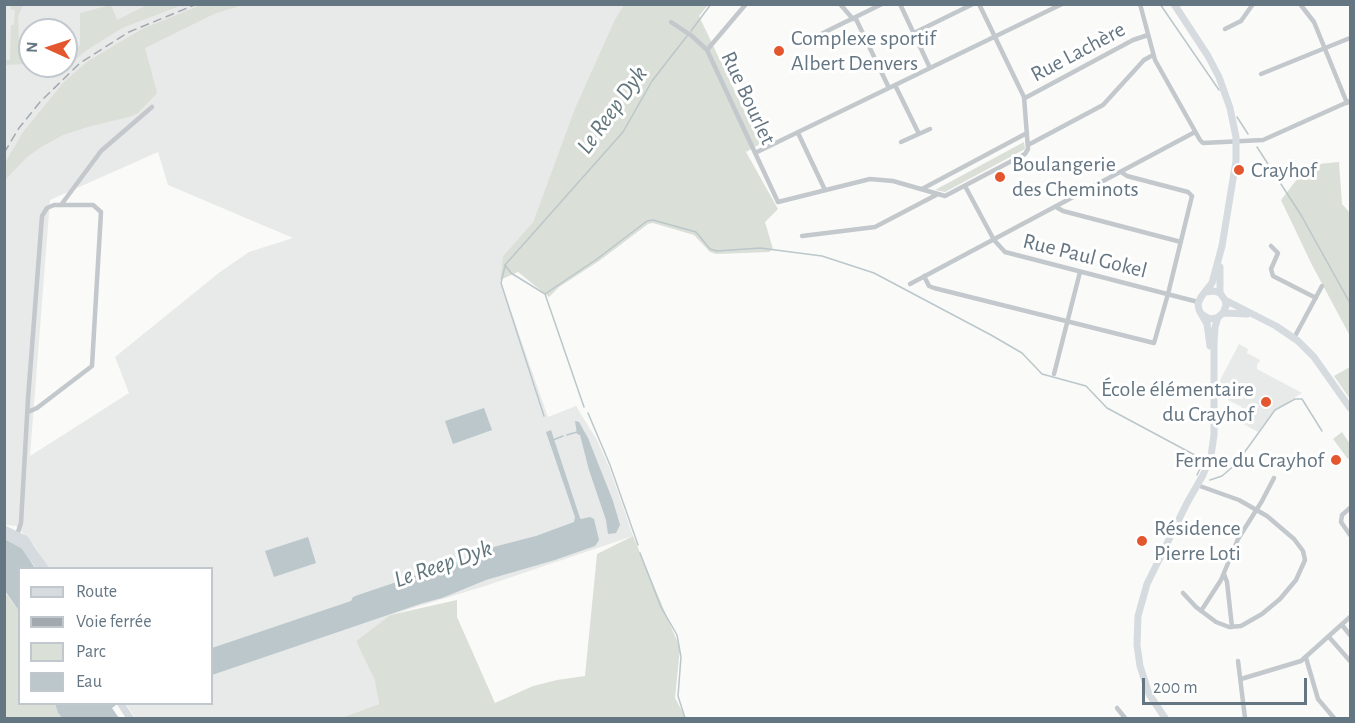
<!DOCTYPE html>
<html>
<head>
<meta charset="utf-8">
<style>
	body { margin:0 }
	#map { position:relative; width:1355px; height:723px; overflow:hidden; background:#fafaf8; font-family:"Alegreya Sans",sans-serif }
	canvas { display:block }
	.frame { position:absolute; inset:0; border:6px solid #657683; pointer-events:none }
	.legend { position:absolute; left:18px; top:567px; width:195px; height:138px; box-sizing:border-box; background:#fff; border:2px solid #c1c8cd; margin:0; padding:8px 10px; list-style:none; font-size:18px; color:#657683 }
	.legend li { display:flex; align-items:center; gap:12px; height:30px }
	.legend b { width:30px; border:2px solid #c1c8cd }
	.north { position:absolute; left:18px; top:18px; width:60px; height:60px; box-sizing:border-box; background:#fff; border:2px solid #c1c8cd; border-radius:50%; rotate:273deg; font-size:16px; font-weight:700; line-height:24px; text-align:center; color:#657683 }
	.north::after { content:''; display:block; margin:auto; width:21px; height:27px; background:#e4572e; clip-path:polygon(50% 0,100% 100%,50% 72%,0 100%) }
	.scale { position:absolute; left:1142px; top:678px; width:165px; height:27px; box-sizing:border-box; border:3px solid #657683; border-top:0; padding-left:8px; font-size:18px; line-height:21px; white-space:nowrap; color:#657683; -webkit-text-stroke:4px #fff; paint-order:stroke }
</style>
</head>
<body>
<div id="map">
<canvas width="1355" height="723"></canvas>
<div class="frame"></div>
<ul class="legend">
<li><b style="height:8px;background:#d6dbdf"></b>Route</li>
<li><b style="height:8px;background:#a2aab0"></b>Voie ferrée</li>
<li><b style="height:16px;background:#dadfd7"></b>Parc</li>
<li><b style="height:16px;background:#bbc7cb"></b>Eau</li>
</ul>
<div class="north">N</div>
<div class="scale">200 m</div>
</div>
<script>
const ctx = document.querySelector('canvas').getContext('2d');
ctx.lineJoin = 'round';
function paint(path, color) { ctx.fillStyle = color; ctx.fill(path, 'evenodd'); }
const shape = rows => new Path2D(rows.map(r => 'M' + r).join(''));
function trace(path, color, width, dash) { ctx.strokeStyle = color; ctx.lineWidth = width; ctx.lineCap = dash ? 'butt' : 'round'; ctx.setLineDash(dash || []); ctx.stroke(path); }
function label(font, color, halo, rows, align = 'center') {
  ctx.font = font + ' "Alegreya Sans",sans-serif'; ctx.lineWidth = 6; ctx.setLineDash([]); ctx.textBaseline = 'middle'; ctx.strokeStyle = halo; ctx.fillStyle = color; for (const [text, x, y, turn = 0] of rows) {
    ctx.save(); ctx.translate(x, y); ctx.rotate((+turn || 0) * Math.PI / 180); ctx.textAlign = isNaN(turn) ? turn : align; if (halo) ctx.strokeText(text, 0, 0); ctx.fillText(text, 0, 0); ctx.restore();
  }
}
const built = shape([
	[4,5,624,5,615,19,575,108,533,222,503,256,500,280,548,417,576,406,597,440,609,467,633,536,485,586,390,615,356,641,376,680,379,704,341,718,135,718,126,704,212,704,212,568,48,568,35,546,16,526,5,525],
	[30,30,66,30,66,66,30,66],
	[158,152,168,185,293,238,249,252,220,272,115,357,129,393,30,456,50,200],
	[1239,344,1248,349,1247,353,1260,360,1257,365,1257,369,1302,393,1275,410,1258,432,1236,420,1242,407,1228,400,1229,387,1219,382]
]);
const green = shape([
	[203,4,243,5,216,13,145,48,157,93,138,113,129,117,91,126,63,135,41,147,27,157,5,180,5,163,23,132,64,82,88,61,142,29],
	[11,5,23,5,18,16,19,41,30,41,30,60,24,60,24,64,5,65,5,60,10,60,11,25,14,25,15,10,11,9],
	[111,5,117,20,147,5,182,5,122,28,87,50,71,63,70,51,75,50,80,45,80,13],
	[624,5,708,5,699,16,760,144,746,152,778,209,765,222,773,249,769,252,716,254,710,252,694,235,653,223,648,224,599,261,559,287,549,297,518,272,500,280,503,256,533,222,575,108,615,19],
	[1024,142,1025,149,945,192,935,190],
	[1339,162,1342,204,1350,213,1350,336,1311,263,1281,200,1308,165],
	[1350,367,1350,399,1334,376],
	[1342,432,1350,444,1350,457,1348,459,1333,439],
	[633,536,680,648,675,698,686,718,341,718,379,704,375,680,356,641,390,615,457,600,457,617,495,703,533,686,557,680,585,676,597,554],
	[4,591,19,611,20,704,55,704,58,713,62,718,5,718]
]);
const water = shape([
	[484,408,492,430,453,444,445,421],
	[575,421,579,422,588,438,613,501,620,525,616,533,608,534,606,520,589,470,580,435,577,434],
	[551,430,580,518,581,519,590,517,594,519,599,540,595,546,555,560,486,580,442,598,423,603,212,675,212,648,351,601,353,597,358,595,471,557,478,551,536,536,574,522,575,517,546,432],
	[308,537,316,563,274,577,265,551],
	[4,538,22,548,35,568,20,568,19,611,5,591],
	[55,704,115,704,116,705,112,708,119,718,62,718,58,713]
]);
const stream = shape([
	[1160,4,1219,90],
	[691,31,711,4],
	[1237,117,1248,134],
	[1257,147,1301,215,1350,303],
	[505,266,501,283,544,416],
	[545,294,597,259,647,221,653,220,696,232,710,249,717,251,760,248,822,256,874,273,991,335,1022,353,1042,374,1086,386,1107,408,1204,460,1197,475],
	[584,407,545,294,511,273,505,265,623,132,652,81,687,36],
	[588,413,610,465,638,545],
	[567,435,577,432],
	[553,440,563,436],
	[1210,480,1222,476,1236,464,1275,410,1295,399,1302,399,1322,431],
	[640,553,661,607,677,635,681,657,678,696,685,718]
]);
const street = shape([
	[840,4,853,19],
	[900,4,930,68],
	[1140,4,1155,60,1200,140,1203,143,1263,140,1350,101],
	[1300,4,1314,22,1347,103],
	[855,17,889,88],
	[671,22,692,36,707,50,778,202,870,179,893,181,945,196,1025,154,1028,149,1024,97,979,4],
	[1225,29,1241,21,1253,4],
	[914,33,973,4],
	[821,34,882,4],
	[707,50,746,4],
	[1261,74,1350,38],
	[895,85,919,134],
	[1025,98,1133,40,1148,35],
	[798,133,825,190],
	[901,142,930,129],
	[1028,145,1103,105,1144,60,1153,55],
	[755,153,1062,4],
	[965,186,994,240,1005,252,1198,302],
	[922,189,1027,133],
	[61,205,101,151,152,107],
	[1056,207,1063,211,1181,242],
	[802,236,875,227,938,194],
	[1271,246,1278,253,1271,269,1273,276,1316,298],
	[924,276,929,286,934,288,1154,343,1168,294,1192,196,1188,192,1127,176,1121,172],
	[910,284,1195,132],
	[1294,338,1322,286],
	[1054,374,1080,272],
	[1350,508,1342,515,1341,522,1350,535],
	[16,538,21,523,28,399,42,216,47,208,54,205,93,205,101,212,92,366,37,408,28,412],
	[1224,574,1227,582,1232,627],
	[1183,593,1196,607,1216,622,1229,627,1241,626,1262,614,1280,599,1296,580,1305,560,1303,551,1294,539,1267,516,1239,500,1197,485],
	[1201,611,1221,580,1238,539,1262,501,1274,478],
	[1342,625,1350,635],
	[1329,637,1350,661],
	[1306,658,1318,699,1334,718],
	[1238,661,1245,718],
	[1241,679,1301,661,1350,617],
	[1117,708,1125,718]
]);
const secondary = shape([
	[1174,4,1208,56,1219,77,1230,108,1236,137,1236,161,1222,246,1212,283,1201,297,1198,304,1199,310,1207,324,1210,346],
	[1220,267,1220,293],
	[1225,300,1276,326,1298,341,1314,357,1350,408],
	[1223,313,1247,314],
	[1203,315,1210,319,1217,318,1223,313,1226,306,1225,300,1220,293,1214,291,1206,292],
	[4,529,25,539,45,568],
	[4,535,24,546,40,568],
	[121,704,130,718],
	[1165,718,1149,694,1140,666,1137,645,1138,616,1147,584,1187,503,1203,475,1211,456,1214,435,1214,343,1215,327,1218,317]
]);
const rail = shape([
	[4,153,19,128,40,102,80,63,129,32,197,4]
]);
const markers = [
	[779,51,6,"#e4572e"],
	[1239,170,6,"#e4572e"],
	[1000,177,6,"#e4572e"],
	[1266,402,6,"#e4572e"],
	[1336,460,6,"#e4572e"],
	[1142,541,6,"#e4572e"]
];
const poiNames = [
	["Complexe sportif",791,38],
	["Albert Denvers",791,63],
	["Boulangerie",1012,164],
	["des Cheminots",1012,189],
	["Crayhof",1251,170],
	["École élémentaire",1254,389,"right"],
	["du Crayhof",1254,414,"right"],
	["Ferme du Crayhof",1324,460,"right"],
	["Résidence",1154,528],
	["Pierre Loti",1154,553]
];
const streetNames = [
	["Rue Lachère",1078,52,-28],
	["Rue Bourlet",748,98,65],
	["Rue Paul Gokel",1085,256,14]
];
const waterNames = [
	["Le Reep Dyk",612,110,-54],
	["Le Reep Dyk",443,564,-19]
];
paint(built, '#e8e9e9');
paint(green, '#dadfd7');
paint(water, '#bbc7cb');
trace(stream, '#bbc7cb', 1.5);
trace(street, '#c3c8cc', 4.5);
trace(secondary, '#d6dbdf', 7);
trace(rail, '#a2aab0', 1.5, [9, 4.5]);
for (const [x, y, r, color] of markers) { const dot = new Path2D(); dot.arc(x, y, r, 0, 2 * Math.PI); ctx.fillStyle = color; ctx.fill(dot); trace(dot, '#fff', 2); }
label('22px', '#657683', '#fff', poiNames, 'left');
label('22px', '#657683', '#fff', streetNames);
label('italic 24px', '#60757c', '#fff', waterNames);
</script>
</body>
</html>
